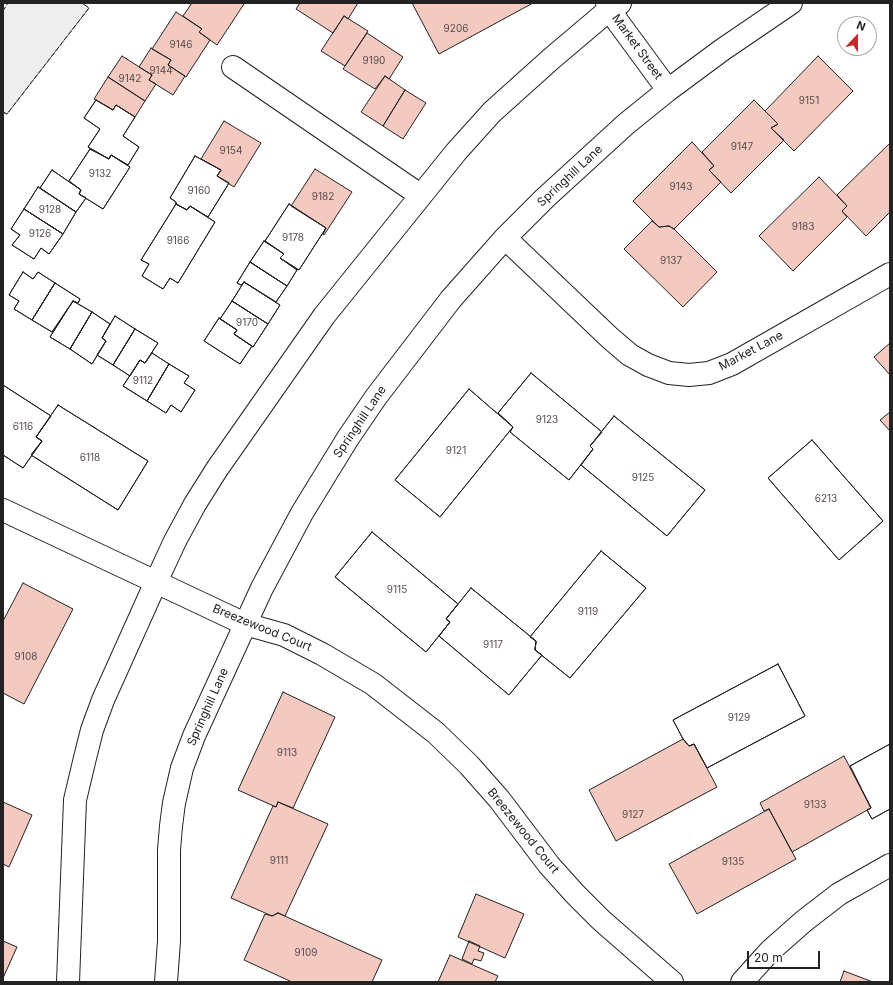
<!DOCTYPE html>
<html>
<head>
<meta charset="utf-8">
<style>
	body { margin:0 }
	#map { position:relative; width:893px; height:985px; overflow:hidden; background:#fff; font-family:Inter,sans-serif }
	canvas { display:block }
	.frame { position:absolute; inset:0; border:4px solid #222; pointer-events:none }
	.north { position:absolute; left:837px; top:16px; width:40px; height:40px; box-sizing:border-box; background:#fff; border:1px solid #a7a7a7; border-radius:50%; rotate:22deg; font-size:11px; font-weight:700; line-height:16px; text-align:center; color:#222 }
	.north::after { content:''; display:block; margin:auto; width:14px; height:18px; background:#c62828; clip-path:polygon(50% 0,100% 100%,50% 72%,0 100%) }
	.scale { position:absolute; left:747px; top:951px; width:73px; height:18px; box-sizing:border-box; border:2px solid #222; border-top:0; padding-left:5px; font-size:12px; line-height:14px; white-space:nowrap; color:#222; -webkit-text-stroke:3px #fff; paint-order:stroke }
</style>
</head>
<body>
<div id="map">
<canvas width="893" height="985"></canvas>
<div class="frame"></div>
<div class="north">N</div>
<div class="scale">20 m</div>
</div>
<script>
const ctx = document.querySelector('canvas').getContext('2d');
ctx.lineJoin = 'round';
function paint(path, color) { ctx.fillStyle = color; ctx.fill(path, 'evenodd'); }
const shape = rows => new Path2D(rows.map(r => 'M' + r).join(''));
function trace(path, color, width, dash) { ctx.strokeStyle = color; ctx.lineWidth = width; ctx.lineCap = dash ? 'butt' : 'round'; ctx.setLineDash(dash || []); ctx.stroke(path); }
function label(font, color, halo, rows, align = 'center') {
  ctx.font = font + ' Inter,sans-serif'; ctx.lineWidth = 3; ctx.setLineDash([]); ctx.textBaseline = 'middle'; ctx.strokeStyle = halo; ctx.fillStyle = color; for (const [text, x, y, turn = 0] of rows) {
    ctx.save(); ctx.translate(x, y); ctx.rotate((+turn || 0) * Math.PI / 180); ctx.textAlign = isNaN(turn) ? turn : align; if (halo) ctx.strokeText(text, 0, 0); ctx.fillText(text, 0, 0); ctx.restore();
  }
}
const green = shape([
	[3,3,82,3,89,8,7,114,3,112,3,3]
]);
const building = shape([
	[192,3,244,3,244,4,217,45,199,32,202,29,183,16,192,3],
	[300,3,358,3,348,19,344,16,333,33,296,9,300,3],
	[412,3,533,3,439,54,412,3],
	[176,12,202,29,199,32,210,40,186,77,168,65,171,60,152,49,176,12],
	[344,16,368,31,345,66,321,51,344,16],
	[367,33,403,57,389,79,385,76,375,89,343,69,367,33],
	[151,48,171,60,168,65,185,76,173,95,149,80,152,75,139,67,151,48],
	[122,56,152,75,149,80,156,84,145,101,108,77,122,56],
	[818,56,853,91,794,151,771,128,778,124,765,111,818,56],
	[385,76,405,90,383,126,361,112,385,76],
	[108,77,145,101,135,117,116,105,113,110,94,99,108,77],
	[405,90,426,103,403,139,383,126,405,90],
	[96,100,113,110,116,105,135,117,123,136,139,147,128,165,111,155,109,159,88,147,100,129,84,118,96,100],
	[96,100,113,110,116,105,135,117,123,136,139,147,128,165,111,155,109,159,88,147,100,129,84,118,96,100],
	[754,100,778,124,771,128,784,140,731,193,709,170,714,166,702,152,754,100],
	[224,121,261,143,234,187,217,176,221,170,201,159,224,121],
	[692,142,714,166,709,170,721,182,674,229,669,226,659,227,633,201,692,142],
	[890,143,890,212,866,236,842,211,847,206,837,195,890,143],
	[90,149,109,159,111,155,130,167,103,209,79,194,81,190,69,181,90,149],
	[90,149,109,159,111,155,130,167,103,209,79,194,81,190,69,181,90,149],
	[195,156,221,170,217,176,229,183,208,217,190,206,187,210,176,204,176,202,170,198,195,156],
	[195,156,221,170,217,176,229,183,208,217,190,206,187,210,176,204,176,202,170,198,195,156],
	[315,169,352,192,324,235,323,234,326,228,291,206,315,169],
	[52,170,81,190,79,194,86,198,76,212,40,188,52,170],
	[52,170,81,190,79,194,86,198,76,212,40,188,52,170],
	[819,177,847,206,842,211,847,217,793,271,759,236,819,177],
	[38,187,76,212,63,234,24,209,38,187],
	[38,187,76,212,63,234,24,209,38,187],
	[176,204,187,210,190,206,215,222,178,283,170,278,163,289,142,276,149,264,141,260,176,204],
	[176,204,187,210,190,206,215,222,178,283,170,278,163,289,142,276,149,264,141,260,176,204],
	[289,204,326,228,299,270,280,258,284,254,265,241,289,204],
	[289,204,326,228,299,270,280,258,284,254,265,241,289,204],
	[24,209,63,234,49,254,41,248,34,259,12,245,20,235,11,229,24,209],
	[24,209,63,234,49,254,41,248,34,259,12,245,20,235,11,229,24,209],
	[652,221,659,227,669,226,674,229,717,272,683,307,624,249,652,221],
	[264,241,284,254,280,258,297,270,287,286,250,262,264,241],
	[264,241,284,254,280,258,297,270,287,286,250,262,264,241],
	[250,262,287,286,276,302,244,282,241,285,237,283,250,262],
	[250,262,287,286,276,302,244,282,241,285,237,283,250,262],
	[23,272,33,279,38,272,55,283,32,320,14,309,19,301,9,295,23,272],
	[23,272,33,279,38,272,55,283,32,320,14,309,19,301,9,295,23,272],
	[244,282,280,305,268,324,232,301,244,282],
	[244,282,280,305,268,324,232,301,244,282],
	[55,283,80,299,78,303,73,301,52,332,32,320,55,283],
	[55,283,80,299,78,303,73,301,52,332,32,320,55,283],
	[73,301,92,312,70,349,50,337,73,301],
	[73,301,92,312,70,349,50,337,73,301],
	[232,301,268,324,253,347,234,334,237,330,220,319,232,301],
	[232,301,268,324,253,347,234,334,237,330,220,319,232,301],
	[92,312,110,324,102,338,106,341,92,364,70,349,92,312],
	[92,312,110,324,102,338,106,341,92,364,70,349,92,312],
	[115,316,135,329,113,365,97,355,106,341,102,338,115,316],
	[115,316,135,329,113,365,97,355,106,341,102,338,115,316],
	[219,318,237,330,234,334,252,346,240,364,204,341,219,318],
	[219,318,237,330,234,334,252,346,240,364,204,341,219,318],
	[135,329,158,343,145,363,140,360,130,376,113,365,135,329],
	[135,329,158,343,145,363,140,360,130,376,113,365,135,329],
	[890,343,890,375,874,357,890,343],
	[152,353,169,364,147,401,123,386,140,360,145,363,152,353],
	[152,353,169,364,147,401,123,386,140,360,145,363,152,353],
	[169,364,189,376,184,383,195,390,181,412,171,405,166,413,147,401,169,364],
	[169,364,189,376,184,383,195,390,181,412,171,405,166,413,147,401,169,364],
	[531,373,602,432,590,446,593,449,569,480,510,432,513,427,498,413,531,373],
	[531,373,602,432,590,446,593,449,569,480,510,432,513,427,498,413,531,373],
	[3,385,51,416,36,437,42,441,23,468,3,455,3,385],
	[3,385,51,416,36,437,42,441,23,468,3,455,3,385],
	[469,389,513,427,440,517,395,480,469,389],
	[469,389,513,427,440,517,395,480,469,389],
	[58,405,148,461,118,510,31,455,42,441,36,437,58,405],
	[58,405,148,461,118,510,31,455,42,441,36,437,58,405],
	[890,412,890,431,880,420,890,412],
	[614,416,705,490,667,536,581,465,593,449,590,446,614,416],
	[614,416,705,490,667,536,581,465,593,449,590,446,614,416],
	[812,440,883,521,839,560,768,478,812,440],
	[812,440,883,521,839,560,768,478,812,440],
	[372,532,458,604,446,619,450,622,426,652,335,577,372,532],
	[372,532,458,604,446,619,450,622,426,652,335,577,372,532],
	[601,551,646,588,570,678,535,650,536,641,530,637,601,551],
	[601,551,646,588,570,678,535,650,536,641,530,637,601,551],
	[23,583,73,609,24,704,3,693,3,621,23,583],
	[471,588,536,641,535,650,542,655,509,695,439,636,450,622,446,619,471,588],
	[471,588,536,641,535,650,542,655,509,695,439,636,450,622,446,619,471,588],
	[778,664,805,716,707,768,694,744,689,746,683,739,673,720,778,664],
	[778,664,805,716,707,768,694,744,689,746,683,739,673,720,778,664],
	[283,692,335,717,293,808,278,802,276,807,238,790,283,692],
	[683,739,689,746,694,744,717,787,616,841,589,790,683,739],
	[890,744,890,809,872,819,867,810,871,808,850,766,890,744],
	[890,744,890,809,872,819,867,810,871,808,850,766,890,744],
	[844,756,871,808,792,852,769,809,764,811,760,803,844,756],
	[3,802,32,815,9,867,3,864,3,802],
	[278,802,328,824,285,916,278,913,272,916,231,898,273,806,276,807,278,802],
	[769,809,796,859,697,914,669,864,769,809],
	[476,894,524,914,505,958,458,937,476,894],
	[278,913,382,960,372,982,292,982,244,960,265,914,272,916,278,913],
	[3,941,17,947,3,978,3,941],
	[469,941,480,946,478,951,484,953,481,961,474,959,472,964,462,959,469,941],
	[450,955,498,976,495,982,438,982,450,955],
	[844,971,873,982,840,982,844,971]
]);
const minor = shape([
	[607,3,618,22,668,90],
	[233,67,420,195],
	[505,238,610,338,630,355,648,365,669,373,689,375,709,373,732,364,890,274],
	[3,510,245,624,284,635,322,654,373,684,436,733,469,765,499,799,549,865,575,894,601,920,672,982],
	[68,982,75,800,84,762,92,730,103,700,156,582,175,541,195,504,217,469,324,316,456,152,492,112,551,59,610,9,620,3],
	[166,982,169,941,169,850,171,826,174,803,182,768,194,736,262,588,302,513,348,438,376,397,451,299,505,238,545,198,626,124,668,90,722,50,791,3],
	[742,982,770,951,804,921,839,894,890,865]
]);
const fence = shape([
	[3,11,8,3],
	[3,112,7,114,89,8,82,3]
]);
const numberNames = [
	["9206",456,29],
	["9146",181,45],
	["9190",374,61],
	["9144",161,71],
	["9142",130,79],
	["9151",809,101],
	["9147",742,147],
	["9154",231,151],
	["9132",100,174],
	["9143",681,187],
	["9160",199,191],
	["9182",323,197],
	["9128",50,210],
	["9183",803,227],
	["9126",40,234],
	["9178",293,238],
	["9166",178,241],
	["9137",671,261],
	["9170",247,323],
	["9112",143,381],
	["9123",547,420],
	["6116",23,427],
	["9121",456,451],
	["6118",90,458],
	["9125",643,478],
	["6213",826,499],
	["9115",397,590],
	["9119",588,612],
	["9117",493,645],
	["9108",26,657],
	["9129",739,718],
	["9113",287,753],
	["9133",815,805],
	["9127",633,815],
	["9111",279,861],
	["9135",733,862],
	["9109",306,953]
];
const streetNames = [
	["Market Street",637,47,54],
	["Springhill Lane",570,176,-43],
	["Market Lane",751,351,-28],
	["Springhill Lane",360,422,-56],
	["Breezewood Court",262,628,22],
	["Springhill Lane",208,707,-66],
	["Breezewood Court",523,831,51]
];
paint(green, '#eee');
trace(green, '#6f6f6f', 1);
paint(building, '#f3c9c0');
trace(building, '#222', 1);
trace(minor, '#222', 24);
trace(minor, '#fff', 22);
trace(fence, '#222', 1, [5, 2]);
label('10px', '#564c4a', null, numberNames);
label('12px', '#222', '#fff', streetNames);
</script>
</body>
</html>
